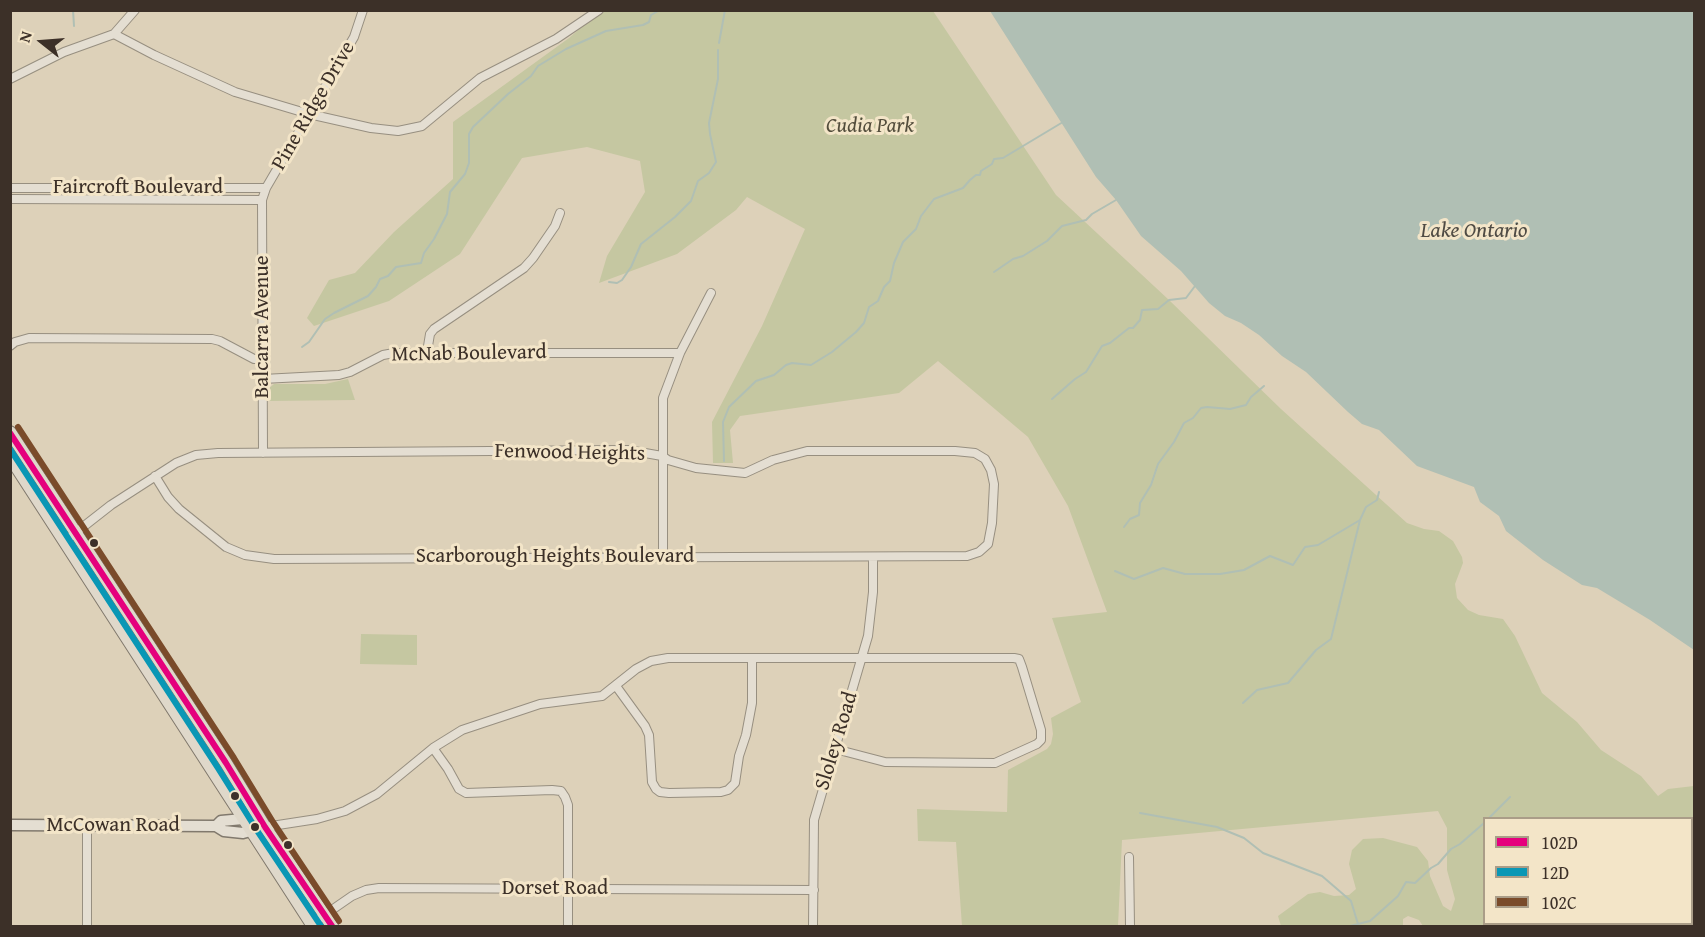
<!DOCTYPE html>
<html>
<head>
<meta charset="utf-8">
<style>
	body { margin:0 }
	#map { position:relative; width:1705px; height:937px; overflow:hidden; background:#ddd1b9; font-family:"Gentium Book Plus",serif }
	canvas { display:block }
	.frame { position:absolute; inset:0; border:12px solid #3c3028; pointer-events:none }
	.legend { position:absolute; left:1483px; top:817px; width:210px; height:108px; box-sizing:border-box; background:#f3e5c8; border:2px solid #aa9d88; margin:0; padding:8px 10px; list-style:none; font-size:18px; color:#3c3028 }
	.legend li { display:flex; align-items:center; gap:12px; height:30px }
	.legend b { width:30px; border:2px solid #aa9d88 }
	.north { position:absolute; left:12px; top:12px; width:60px; height:60px; -webkit-text-stroke:4px #f3e5c8; paint-order:stroke; rotate:287deg; font-size:16px; font-weight:700; line-height:24px; text-align:center; color:#3c3028 }
	.north::after { content:''; display:block; margin:auto; width:21px; height:27px; background:#3c3028; clip-path:polygon(50% 0,100% 100%,50% 72%,0 100%) }
</style>
</head>
<body>
<div id="map">
<canvas width="1705" height="937"></canvas>
<div class="frame"></div>
<ul class="legend">
<li><b style="height:8px;background:#e5007d"></b>102D</li>
<li><b style="height:8px;background:#0997b5"></b>12D</li>
<li><b style="height:8px;background:#7a4b2a"></b>102C</li>
</ul>
<div class="north">N</div>
</div>
<script>
const ctx = document.querySelector('canvas').getContext('2d');
ctx.lineJoin = 'round';
function paint(path, color) { ctx.fillStyle = color; ctx.fill(path, 'evenodd'); }
const shape = rows => new Path2D(rows.map(r => 'M' + r).join(''));
function trace(path, color, width, dash) { ctx.strokeStyle = color; ctx.lineWidth = width; ctx.lineCap = dash ? 'butt' : 'round'; ctx.setLineDash(dash || []); ctx.stroke(path); }
function label(font, color, halo, rows, align = 'center') {
  ctx.font = font + ' "Gentium Book Plus",serif'; ctx.lineWidth = 6; ctx.setLineDash([]); ctx.textBaseline = 'middle'; ctx.strokeStyle = halo; ctx.fillStyle = color; for (const [text, x, y, turn = 0] of rows) {
    ctx.save(); ctx.translate(x, y); ctx.rotate((+turn || 0) * Math.PI / 180); ctx.textAlign = isNaN(turn) ? turn : align; if (halo) ctx.strokeText(text, 0, 0); ctx.fillText(text, 0, 0); ctx.restore();
  }
}
const green = shape([
	[600,11,933,11,1056,195,1169,300,1281,409,1407,523,1424,529,1439,531,1453,541,1462,557,1463,563,1455,584,1457,598,1468,610,1479,615,1503,619,1515,636,1542,693,1577,722,1601,750,1641,776,1658,796,1668,789,1694,786,1694,926,1423,926,1419,920,1408,916,1403,919,1403,926,1281,926,1278,916,1308,894,1320,892,1334,896,1349,895,1356,889,1349,864,1352,850,1363,839,1383,838,1417,847,1428,861,1430,876,1443,906,1451,911,1455,899,1447,870,1447,828,1438,811,1122,840,1118,926,962,926,956,842,918,841,917,809,1007,812,1008,770,1047,749,1051,744,1053,734,1051,718,1081,702,1052,618,1107,612,1068,506,1028,437,938,361,899,393,740,416,730,430,733,463,713,463,712,422,762,326,805,229,747,197,736,210,677,254,599,283,607,256,645,192,640,161,587,147,522,158,460,254,389,301,314,326,307,318,329,280,355,273,394,232,453,179,453,122,569,38],
	[1484,818,1692,818,1692,924,1484,924],
	[348,379,355,400,267,401,268,389,274,384,325,384],
	[361,634,417,635,417,665,360,664]
]);
const water = shape([
	[990,11,1694,11,1694,650,1650,620,1597,588,1582,585,1543,560,1506,531,1499,516,1480,502,1474,487,1417,466,1379,430,1362,424,1348,412,1306,372,1282,356,1259,335,1241,323,1225,316,1209,303,1181,271,1141,236,1116,200,1096,177]
]);
const stream = shape([
	[73,10,74,26],
	[719,43,725,10],
	[994,272,1013,259,1023,256,1047,241,1062,226,1086,220,1092,214,1116,200],
	[609,282,617,283,622,280,631,267,641,244,675,217,691,201,698,181,709,173,716,162,710,134,709,123,718,79,718,50],
	[302,347,309,342,325,319,334,313,368,296,376,287,380,279,388,276,396,267,421,263,424,253,434,239,447,214,450,192,465,174,469,163,469,134,473,127,508,94,531,76,538,66,566,49,606,31,643,25,649,22,651,15,660,10],
	[1052,399,1075,379,1086,372,1102,346,1110,343,1129,328,1133,328,1140,320,1142,310,1158,309,1169,300,1186,298,1195,286],
	[724,461,723,422,729,407,756,381,774,375,786,365,792,363,811,365,832,352,856,332,864,323,869,307,878,301,884,287,890,281,894,263,903,242,916,229,921,216,934,199,963,188,970,180,976,175,980,175,981,171,992,164,994,159,1003,158,1063,122],
	[1124,527,1130,519,1139,515,1140,503,1151,485,1158,464,1174,442,1184,423,1193,418,1201,408,1207,407,1230,409,1246,405,1251,397,1264,386],
	[1115,571,1134,579,1163,568,1185,574,1220,574,1244,570,1270,556,1293,565,1305,547,1318,545,1360,520],
	[1243,703,1257,690,1288,683,1316,650,1331,639,1360,520,1366,507,1377,500,1379,492],
	[1140,813,1217,827,1244,838,1263,853,1322,876,1351,901,1358,924],
	[1489,818,1510,797],
	[1350,926,1370,921,1398,896,1406,882,1415,883,1431,868,1438,864,1451,849,1460,844,1484,823]
]);
const street = shape([
	[114,34,154,55,235,92,309,114,371,128,398,131,422,126,480,78,556,39,599,10],
	[10,79,64,52,114,34,135,10],
	[10,188,266,188],
	[10,199,262,200],
	[10,346,15,342,29,338,212,339,220,341,254,359,263,359],
	[427,352,430,334,434,329,524,268,533,258,555,226,560,213],
	[263,379,339,375,350,372,383,355,394,353,680,353],
	[263,453,262,200,266,188,354,37,363,10],
	[65,541,111,505,176,463,196,455,218,453,628,450,662,456,668,460,696,468,745,473,773,460,807,451,955,451,975,453,985,459,991,470,994,484,992,523,988,544,979,552,967,556,274,559,245,555,226,547,179,509,168,497,155,476],
	[663,556,663,398,680,353,711,293],
	[616,686,645,726,649,735,652,782,656,789,660,792,669,793,721,792,728,790,735,783,739,756,746,735,752,703,752,658],
	[433,748,448,769,459,789,466,793,552,790,561,791,565,797,568,805,568,926],
	[87,826,87,926],
	[265,827,317,819,345,811,377,794,433,748,462,730,540,704,602,696,636,669,651,661,668,658,1014,658,1019,659,1022,667,1041,730,1041,740,1037,744,995,763,885,762,835,749],
	[1129,857,1130,926],
	[310,925,352,896,366,890,379,888,814,890],
	[813,926,814,820,868,636,873,592,873,557]
]);
const secondary = shape([
	[10,825,216,826,224,831,243,833,265,827],
	[216,826,221,821,243,819,249,821]
]);
const primary = shape([
	[10,432,226,763,265,827,332,926],
	[10,457,313,926]
]);
const bus1 = shape([
	[10,433,226,763,265,827,332,926]
]);
const bus2 = shape([
	[10,449,218,768,258,832,321,926]
]);
const bus3 = shape([
	[18,427,234,758,273,822,339,921]
]);
const markers = [
	[94,543,5,"#3c3028"],
	[235,796,5,"#3c3028"],
	[255,827,5,"#3c3028"],
	[288,845,5,"#3c3028"]
];
const streetNames = [
	["Pine Ridge Drive",314,106,-60],
	["Faircroft Boulevard",138,188],
	["Balcarra Avenue",263,327,-90],
	["McNab Boulevard",469,354,-1],
	["Fenwood Heights",570,453,1],
	["Scarborough Heights Boulevard",555,557],
	["Sloley Road",837,741,-73],
	["McCowan Road",113,826],
	["Dorset Road",555,889]
];
const parkNames = [
	["Cudia Park",870,127]
];
const waterNames = [
	["Lake Ontario",1474,231]
];
paint(green, '#c5c7a1');
paint(water, '#b0bfb4');
trace(stream, '#b0bfb4', 2);
trace(street, '#978f80', 10);
trace(secondary, '#81796d', 13);
trace(primary, '#81796d', 14);
trace(street, '#e4ded2', 8);
trace(secondary, '#e4ded2', 10);
trace(primary, '#dfd8ca', 12);
trace(bus1, '#e5007d', 6);
trace(bus2, '#0997b5', 6);
trace(bus3, '#7a4b2a', 6);
for (const [x, y, r, color] of markers) { const dot = new Path2D(); dot.arc(x, y, r, 0, 2 * Math.PI); ctx.fillStyle = color; ctx.fill(dot); trace(dot, '#f3e5c8', 2); }
label('21px', '#3c3028', '#f3e5c8', streetNames);
label('italic 21px', '#534d3c', '#f3e5c8', parkNames);
label('italic 22px', '#4f4b44', '#f3e5c8', waterNames);
</script>
</body>
</html>
